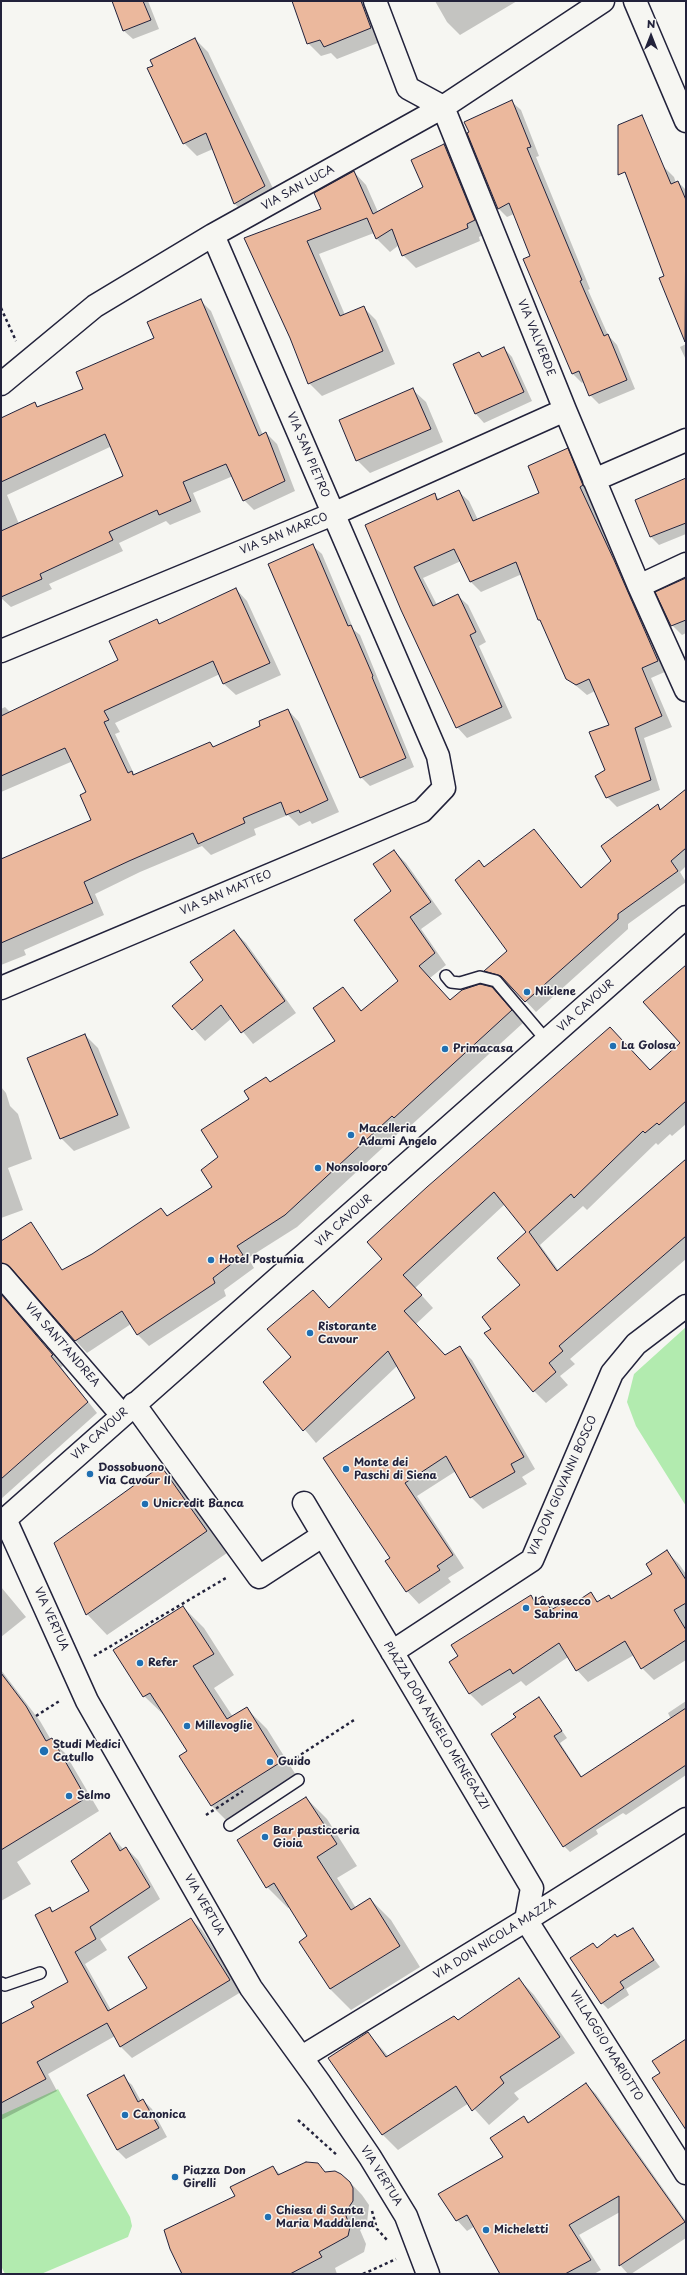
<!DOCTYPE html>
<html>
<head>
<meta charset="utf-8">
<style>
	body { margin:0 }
	#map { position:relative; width:687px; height:2275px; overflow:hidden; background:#f6f6f2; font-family:"Playpen Sans",sans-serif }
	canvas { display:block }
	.frame { position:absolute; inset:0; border:2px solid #22223b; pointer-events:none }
	.north { position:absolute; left:631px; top:16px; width:40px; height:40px; -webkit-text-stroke:3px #f6f6f2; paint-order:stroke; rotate:0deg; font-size:11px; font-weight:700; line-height:16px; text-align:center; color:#22223b }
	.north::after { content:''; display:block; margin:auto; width:14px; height:18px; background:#22223b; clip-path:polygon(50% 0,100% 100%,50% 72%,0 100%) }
</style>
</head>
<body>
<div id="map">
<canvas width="687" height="2275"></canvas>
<div class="frame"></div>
<div class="north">N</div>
</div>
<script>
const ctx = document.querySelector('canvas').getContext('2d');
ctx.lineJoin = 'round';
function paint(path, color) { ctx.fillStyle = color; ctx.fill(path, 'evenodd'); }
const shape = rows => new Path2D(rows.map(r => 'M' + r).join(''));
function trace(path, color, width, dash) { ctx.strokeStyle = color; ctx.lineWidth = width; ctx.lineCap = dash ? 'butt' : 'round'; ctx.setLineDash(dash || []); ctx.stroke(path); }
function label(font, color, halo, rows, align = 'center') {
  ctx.font = font + ' "Playpen Sans",sans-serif'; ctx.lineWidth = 3; ctx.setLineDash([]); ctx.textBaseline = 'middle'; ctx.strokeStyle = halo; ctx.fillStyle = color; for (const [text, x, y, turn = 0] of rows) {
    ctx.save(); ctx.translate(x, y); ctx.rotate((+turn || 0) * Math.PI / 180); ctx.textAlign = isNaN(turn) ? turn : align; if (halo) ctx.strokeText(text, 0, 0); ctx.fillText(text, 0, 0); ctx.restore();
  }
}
const green = shape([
	[686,1327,686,1506,636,1426,627,1402,634,1374],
	[58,2089,130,2217,132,2226,128,2237,41,2274,5,2274,1,2266,1,2115]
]);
const shadow = shape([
	[113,1,148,1,159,29,133,39,124,31],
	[293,1,368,1,383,41,337,59,331,53,321,56,308,43],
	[435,1,517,1,460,35,447,22],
	[195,39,208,52,278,199,248,217,235,204,213,149,197,156,184,143,154,66],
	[512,102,521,110,539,156,536,157,590,289,588,290,608,335,617,345,635,389,599,404,590,395,584,381,582,383,573,374,524,260,532,256,514,214,507,217,498,208],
	[444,145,457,158,487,233,479,237,480,241,416,268,403,255,399,245,390,252,377,239,374,233,319,254,345,315,363,307,376,320,395,364,322,396,309,383,291,337,245,239,322,209,354,172,366,185,378,212,424,188],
	[663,166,674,177,676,183,678,182,686,190,686,341,661,278,666,276],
	[200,300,211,311,263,435,266,433,277,444,295,491,254,510,244,500,233,476,193,493,201,512,170,525,166,521,119,543,123,551,49,584,52,589,11,607,1,598,1,445,35,404,38,407,85,389,155,339],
	[112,446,125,476,19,524,7,495],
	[686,344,686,360,680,347],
	[504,348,512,357,532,401,484,423,476,414,479,353,483,357],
	[413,390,426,402,443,442,370,473,357,460],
	[567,450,578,460,593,496,589,497,624,571,667,671,651,678,672,727,644,738,660,790,617,807,607,797,610,725,595,691,587,695,567,678,543,623,539,620,522,574,481,592,471,582,461,561,423,578,437,605,457,595,468,605,486,642,479,646,512,718,467,738,457,727,402,610,434,494,440,500,458,491,469,501,478,520,541,493],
	[686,480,686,534,659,545,651,537,636,500],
	[313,546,322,554,354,630,360,635,414,767,370,786,361,777],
	[686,579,686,633,682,635,672,625],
	[236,589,247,601,281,675,236,695,224,684,220,674,115,723,120,732,115,734,135,776,210,743,214,747,262,726,288,710,299,722,339,812,312,824,310,821,299,826,288,815,254,829,256,835,211,855,202,846,140,872,95,894,104,915,24,950,26,955,1,965,1,860,93,821,88,792,73,761,1,792,1,709,5,707,11,713,119,660,156,621,160,624],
	[686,790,686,866,680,872,686,882,628,924,628,929,536,1012,511,985,495,980,485,971,508,951,479,861,485,867,534,831,582,888,613,861,658,806,662,810],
	[394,851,406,863,442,914,421,929,446,965,430,978,451,1001,492,988,523,1023,407,1129,405,1127,297,1227,248,1258,254,1268,224,1290,226,1296,149,1346,137,1334,131,1324,87,1353,75,1340,161,1209,168,1216,214,1187,220,1157,251,1099,266,1078,271,1083,336,1041,342,988,362,1011,400,981,392,891],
	[234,931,246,943,296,1013,253,1044,232,1018,205,1041,173,1006,204,980],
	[686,966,686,1124,672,1136,670,1134,658,1145,656,1143,587,1210,583,1206,540,1245,559,1271,686,1161,686,1259,570,1359,575,1364,560,1376,568,1385,546,1403,534,1391,493,1329,521,1285,528,1232,505,1204,415,1288,433,1308,416,1324,446,1356,460,1348,472,1360,535,1469,522,1477,527,1484,483,1509,471,1497,456,1471,417,1496,464,1568,448,1578,451,1582,419,1604,407,1591,392,1558,417,1398,397,1366,316,1443,265,1382,292,1357,313,1292,330,1309,650,1071,681,1043],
	[85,1035,98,1048,130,1128,74,1151,61,1138],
	[1,1087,6,1093,10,1106,18,1114,32,1159,8,1168,23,1210,1,1218],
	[11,1308,63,1366,61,1367,97,1413,1,1499,1,1315],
	[161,1467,182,1488,227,1553,107,1635,87,1614],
	[667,1552,679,1564,686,1574,686,1660,654,1680,642,1668,634,1655,588,1682,577,1670,568,1657,526,1686,521,1681,482,1706,470,1694,450,1662,530,1596,536,1601,543,1598,555,1609,566,1602,571,1607,590,1594,599,1602,612,1600,653,1574],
	[1,1587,26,1617,1,1637],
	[183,1607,204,1628,234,1675,214,1688,233,1717,246,1708,267,1729,301,1783,233,1827,212,1806,180,1756,188,1751,166,1717,144,1696,115,1651],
	[1,1670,40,1721,51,1740,65,1753,99,1811,17,1862,31,1884,1,1901],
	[539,1698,567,1738,560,1743,582,1777,671,1719,668,1713,686,1701,686,1775,626,1815,623,1813,596,1830,598,1834,570,1852,564,1846,517,1718],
	[306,1798,327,1819,357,1866,337,1878,356,1908,370,1899,391,1920,420,1967,351,2010,330,1989,301,1942,308,1937,290,1907,288,1908,267,1887],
	[110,1834,124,1850,126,1848,138,1860,160,1899,100,1939,107,1950,85,1964,111,2010,149,1988,191,1919,202,1930,241,1992,132,2058,121,2047,115,2036,48,2074,57,2091,1,2120,1,2025,36,2008,69,1982,50,1908,54,1912,91,1891],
	[632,1929,660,1967,626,1989,629,1995,608,2009,602,2003,593,1944,598,1949],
	[519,1979,534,1995,575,2053,514,2093,519,2099,489,2125,469,2103,398,2150,383,2135,329,2059,368,2033,389,2057,458,2021],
	[123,2077,132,2085,141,2101,143,2100,152,2109,167,2137,126,2159,117,2150],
	[586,2084,596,2094,686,2221,686,2238,631,2274,628,2274,620,2265,620,2212,579,2235,601,2270,594,2274,501,2274,475,2226,467,2231,457,2220,504,2157,524,2117,530,2123],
	[317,2164,326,2173,334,2172,346,2178,362,2195,369,2205,367,2223,360,2230,366,2244,364,2252,335,2268,337,2274,183,2274,236,2197,273,2167,281,2175]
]);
const building = shape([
	[112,1,143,1,151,20,123,31,112,1],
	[292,1,361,1,371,28,324,47,320,40,307,44,292,1],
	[195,38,265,186,234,204,206,133,183,144,147,68,153,66,150,60,195,38],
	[512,100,531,147,527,148,582,280,580,281,604,336,608,334,627,380,589,396,579,371,572,374,523,259,530,256,509,203,498,209,467,133,469,132,464,122,512,100],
	[642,115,671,184,678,181,686,200,685,342,659,278,664,276,625,172,618,175,618,125,642,115],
	[444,144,475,220,467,224,468,228,402,256,392,229,376,239,367,218,307,241,340,316,364,306,383,351,308,384,290,338,244,238,321,209,314,193,354,171,373,214,423,187,411,160,444,144],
	[201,299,259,436,266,432,285,481,243,501,226,464,183,482,191,501,159,515,157,510,109,532,113,540,40,574,42,579,1,597,1,531,123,476,105,434,1,482,1,418,35,402,37,407,83,389,76,372,154,338,147,322,201,299],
	[504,347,524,392,475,414,453,364,479,352,482,357,504,347],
	[413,388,431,429,356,461,339,420,413,388],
	[568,448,582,483,583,485,580,487,614,560,658,661,642,668,662,716,635,728,651,780,606,798,595,776,605,770,589,732,609,725,589,679,576,685,566,679,540,620,538,620,516,562,470,582,454,549,414,567,433,606,458,594,476,632,470,635,502,707,456,728,401,610,365,525,435,493,437,500,459,490,473,521,539,493,528,466,568,448],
	[686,478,686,523,650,537,635,500,686,478],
	[313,544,348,626,351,625,373,676,372,677,406,758,360,778,268,564,313,544],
	[686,578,686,620,671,626,655,592,686,578],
	[236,588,270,663,223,684,213,661,104,711,109,720,104,722,128,773,132,771,133,775,210,742,213,747,260,726,259,721,288,709,328,800,300,813,299,810,286,815,281,802,243,818,245,823,198,844,193,833,129,861,84,882,93,903,1,943,1,859,91,820,80,795,86,792,65,748,1,776,1,716,118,660,109,641,157,619,159,624,236,588],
	[686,789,686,848,671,861,678,871,618,914,618,919,525,1002,501,976,484,971,507,951,455,880,479,860,484,867,534,829,581,888,611,861,601,846,658,804,660,810,686,789],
	[394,850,431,902,410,917,435,953,419,966,450,1000,462,990,480,984,492,987,512,1010,394,1118,392,1116,285,1215,237,1246,243,1255,213,1278,215,1283,137,1335,122,1311,75,1341,10,1267,1,1263,1,1241,31,1222,62,1270,92,1254,161,1208,167,1216,212,1187,201,1170,218,1157,201,1130,249,1099,244,1091,266,1077,270,1082,335,1041,313,1008,343,987,361,1011,398,981,354,920,391,891,373,864,394,850],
	[234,930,285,1001,241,1033,221,1005,192,1030,172,1006,203,980,190,962,234,930],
	[686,965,686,1101,659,1125,657,1123,645,1133,643,1131,574,1198,571,1194,529,1232,557,1271,686,1159,686,1236,559,1346,563,1351,549,1363,556,1372,533,1392,484,1333,491,1329,482,1317,520,1285,497,1258,526,1232,494,1192,403,1275,422,1295,404,1311,445,1355,460,1346,524,1457,511,1464,515,1472,470,1498,446,1456,405,1483,453,1555,437,1566,440,1570,406,1592,385,1561,390,1558,323,1458,415,1398,388,1351,303,1431,263,1382,291,1357,267,1329,313,1290,329,1308,382,1259,367,1242,427,1187,610,1027,650,1070,680,1043,643,1002,686,965],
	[85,1034,118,1115,60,1139,27,1058,85,1034],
	[1,1294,53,1355,51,1356,88,1402,1,1479,1,1294],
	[161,1466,207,1531,86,1615,54,1543,161,1466],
	[667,1550,686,1580,686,1603,674,1610,686,1630,686,1640,641,1669,625,1641,576,1671,559,1643,513,1674,510,1669,469,1694,449,1662,458,1656,451,1645,531,1595,534,1601,543,1596,551,1610,566,1601,570,1606,591,1592,597,1602,609,1595,611,1599,652,1574,646,1564,667,1550],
	[183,1606,214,1654,193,1666,227,1719,247,1707,281,1762,211,1806,179,1756,187,1751,150,1693,143,1697,113,1650,183,1606],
	[1,1673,26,1706,46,1741,52,1738,86,1798,1,1850,1,1673],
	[539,1697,562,1731,554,1736,581,1777,686,1708,686,1765,563,1847,491,1734,516,1717,513,1714,539,1697],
	[306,1797,337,1844,317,1857,351,1910,370,1898,400,1946,330,1989,299,1942,307,1936,274,1883,266,1888,237,1840,306,1797],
	[110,1833,120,1851,126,1847,150,1887,90,1927,96,1939,75,1952,108,2011,147,1988,128,1957,191,1918,230,1980,120,2047,107,2023,37,2062,46,2079,1,2103,1,2024,34,2007,31,2002,68,1982,35,1915,50,1907,52,1912,89,1891,71,1861,110,1833],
	[633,1928,654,1960,620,1982,624,1988,601,2004,570,1958,593,1943,597,1948,615,1934,617,1937,633,1928],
	[519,1978,560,2037,500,2077,504,2083,472,2111,456,2086,382,2135,328,2058,368,2032,386,2057,454,2016,458,2020,519,1978],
	[686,2039,686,2130,652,2078,660,2073,652,2061,686,2039],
	[124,2075,138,2102,143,2099,159,2128,117,2150,87,2095,124,2075],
	[586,2083,685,2222,619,2266,619,2196,569,2225,591,2260,565,2274,500,2274,467,2215,456,2221,438,2194,503,2157,490,2138,524,2116,528,2123,586,2083],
	[306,2162,318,2163,325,2172,335,2171,341,2174,350,2182,353,2188,353,2201,345,2213,350,2227,348,2236,319,2252,322,2257,290,2274,182,2274,170,2249,164,2230,235,2196,230,2187,273,2166,278,2175,306,2162]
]);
const path = shape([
	[1,308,16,341],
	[94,1656,226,1578],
	[36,1716,61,1700],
	[291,1761,354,1720],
	[206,1815,243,1791],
	[298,2120,338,2156],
	[372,2211,377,2229,388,2241],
	[363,2274,396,2259]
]);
const lane = shape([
	[446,976,451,982,460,983,480,977,496,981,547,1041],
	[230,1825,298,1780],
	[1,1983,5,1985,40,1973]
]);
const street = shape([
	[375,1,408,88,443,107,565,410,639,586,686,690],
	[635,1,686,121],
	[1,384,95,306,213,235,443,107,603,1],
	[594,480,686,440],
	[639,586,686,564],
	[1,651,333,514,565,410],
	[1,988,422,811,444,788,438,756,213,235],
	[1,1275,122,1415],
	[134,1404,259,1577,322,1536],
	[304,1503,532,1888,526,1920],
	[5,1519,87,1701,251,1988,319,2082,370,2157,406,2216,428,2274],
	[392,1652,532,1560,612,1373,636,1344,686,1306],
	[526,1920,686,2173],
	[302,2057,526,1920,686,1819]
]);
const primary = shape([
	[1,1523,686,917]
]);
const markers = [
	[527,992,4,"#1f6fb2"],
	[613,1046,4,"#1f6fb2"],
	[445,1049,4,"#1f6fb2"],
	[351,1135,4,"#1f6fb2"],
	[318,1168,4,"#1f6fb2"],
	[211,1260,4,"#1f6fb2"],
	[310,1333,4,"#1f6fb2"],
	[346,1469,4,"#1f6fb2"],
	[90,1474,4,"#1f6fb2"],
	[145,1504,4,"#1f6fb2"],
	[526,1608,4,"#1f6fb2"],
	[140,1663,4,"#1f6fb2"],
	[187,1726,4,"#1f6fb2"],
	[44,1751,5,"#1f6fb2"],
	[270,1762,4,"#1f6fb2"],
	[69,1796,4,"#1f6fb2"],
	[265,1837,4,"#1f6fb2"],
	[125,2115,4,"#1f6fb2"],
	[175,2177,4,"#1f6fb2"],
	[268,2217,4,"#1f6fb2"],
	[486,2230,4,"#1f6fb2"]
];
const streetNames = [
	["VIA SAN LUCA",298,188,-29],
	["VIA VALVERDE",536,338,68],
	["VIA SAN PIETRO",308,455,67],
	["VIA SAN MARCO",284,534,-22],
	["VIA SAN MATTEO",226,893,-23],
	["VIA CAVOUR",586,1006,-42],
	["VIA CAVOUR",344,1221,-42],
	["VIA SANT'ANDREA",62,1345,49],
	["VIA CAVOUR",100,1434,-42],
	["VIA DON GIOVANNI BOSCO",563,1486,-66],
	["VIA VERTUA",51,1619,66],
	["PIAZZA DON ANGELO MENEGAZZI",436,1726,59],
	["VIA VERTUA",204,1905,60],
	["VIA DON NICOLA MAZZA",495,1939,-32],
	["VILLAGGIO MARIOTTO",606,2046,58],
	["VIA VERTUA",381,2176,58]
];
const poiNames = [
	["Niklene",535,992],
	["La Golosa",621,1046],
	["Primacasa",453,1049],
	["Macelleria",359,1129],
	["Adami Angelo",359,1142],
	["Nonsolooro",326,1168],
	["Hotel Postumia",219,1260],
	["Ristorante",318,1327],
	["Cavour",318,1340],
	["Monte dei",354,1463],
	["Paschi di Siena",354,1476],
	["Dossobuono",98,1468],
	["Via Cavour II",98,1481],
	["Unicredit Banca",153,1504],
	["Lavasecco",534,1602],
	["Sabrina",534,1615],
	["Refer",148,1663],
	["Millevoglie",195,1726],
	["Studi Medici",53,1745],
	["Catullo",53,1758],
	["Guido",278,1762],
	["Selmo",77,1796],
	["Bar pasticceria",273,1831],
	["Gioia",273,1844],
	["Canonica",133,2115],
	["Piazza Don",183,2171],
	["Girelli",183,2184],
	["Chiesa di Santa",276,2211],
	["Maria Maddalena",276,2224],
	["Micheletti",494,2230]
];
paint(green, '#b2ebaf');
paint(shadow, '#0003');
paint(building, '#ebb89d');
trace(building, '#22223b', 1);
trace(lane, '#22223b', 14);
trace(street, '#22223b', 25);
trace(primary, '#22223b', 25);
trace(path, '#22223b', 2.5, [3, 3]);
trace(lane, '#f6f6f2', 11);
trace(street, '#f6f6f2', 22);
trace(primary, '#f6f6f2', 22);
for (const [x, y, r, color] of markers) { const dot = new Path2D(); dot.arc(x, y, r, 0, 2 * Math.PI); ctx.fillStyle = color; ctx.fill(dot); trace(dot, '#f6f6f2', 1.5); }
label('11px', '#22223b', '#f6f6f2', streetNames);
label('bold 11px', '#22223b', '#f6f6f2', poiNames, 'left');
</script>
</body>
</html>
